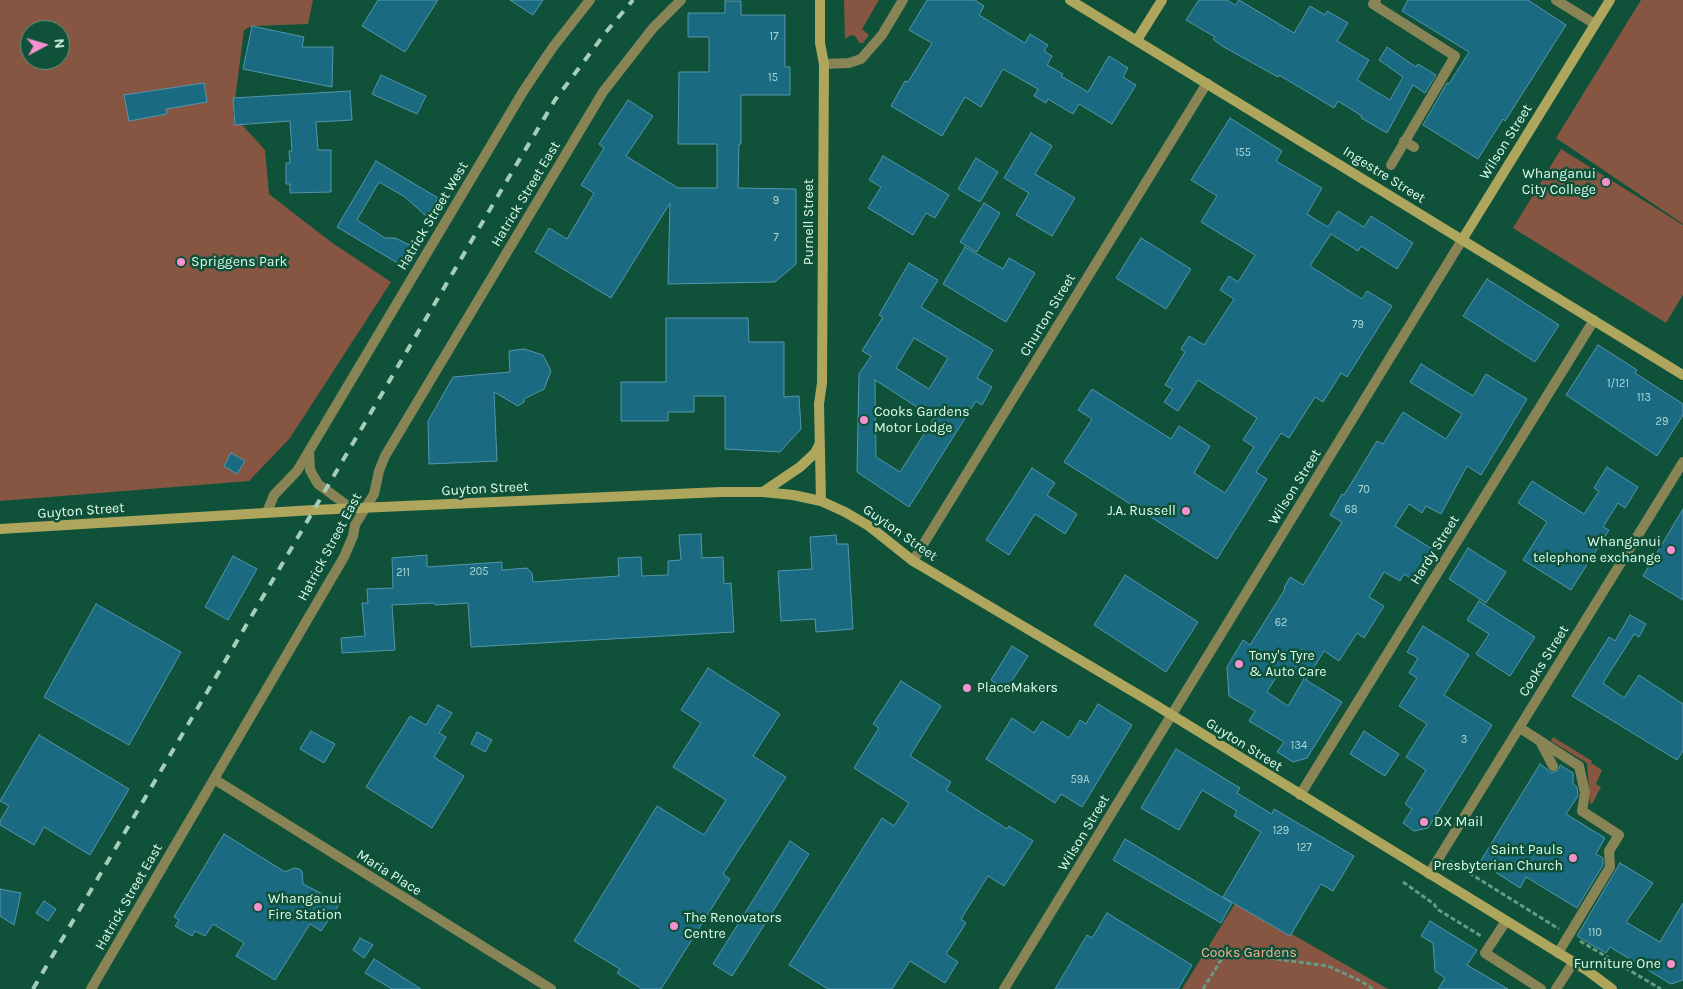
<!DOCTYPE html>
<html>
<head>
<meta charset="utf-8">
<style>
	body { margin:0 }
	#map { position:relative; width:1683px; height:989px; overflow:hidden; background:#0f5139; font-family:Karla,sans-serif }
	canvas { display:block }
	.north { position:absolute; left:20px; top:20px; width:50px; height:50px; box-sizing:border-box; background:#0f5139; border:1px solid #619581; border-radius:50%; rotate:84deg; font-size:14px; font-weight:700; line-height:20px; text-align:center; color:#ddfcec }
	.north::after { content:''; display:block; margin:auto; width:18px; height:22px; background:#f790ce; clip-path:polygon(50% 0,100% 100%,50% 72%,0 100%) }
</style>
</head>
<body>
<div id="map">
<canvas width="1683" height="989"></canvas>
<div class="north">N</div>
</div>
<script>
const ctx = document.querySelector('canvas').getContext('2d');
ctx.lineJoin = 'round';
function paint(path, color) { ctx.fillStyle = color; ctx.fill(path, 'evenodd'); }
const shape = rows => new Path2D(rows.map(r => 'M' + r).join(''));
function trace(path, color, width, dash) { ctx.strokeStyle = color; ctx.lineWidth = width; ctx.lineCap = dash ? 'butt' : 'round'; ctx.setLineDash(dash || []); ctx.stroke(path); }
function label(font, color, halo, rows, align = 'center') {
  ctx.font = font + ' Karla,sans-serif'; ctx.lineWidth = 5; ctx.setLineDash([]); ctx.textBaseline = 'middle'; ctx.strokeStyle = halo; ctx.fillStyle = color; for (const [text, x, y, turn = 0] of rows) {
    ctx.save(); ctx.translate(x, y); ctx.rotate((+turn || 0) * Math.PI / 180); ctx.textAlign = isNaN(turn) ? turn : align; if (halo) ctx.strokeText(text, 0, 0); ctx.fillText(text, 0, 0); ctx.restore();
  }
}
const green = shape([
	[0,0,313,0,308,24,252,26,244,30,233,115,265,150,269,194,331,242,391,282,290,438,249,481,0,501],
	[30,30,60,30,60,60,30,60],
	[844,0,879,0,862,29,869,35,863,43,860,43,855,36,851,35,845,39],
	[1641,0,1683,0,1683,224,1556,138],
	[1561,149,1683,225,1683,295,1666,323,1513,228],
	[1553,737,1592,761,1591,763,1602,770,1596,784,1601,787,1592,804,1590,803,1587,763,1551,741],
	[1236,902,1388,989,1182,989]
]);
const building = shape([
	[378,0,438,0,405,52,362,26,378,0],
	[510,0,543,0,533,15,510,0],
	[927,0,975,0,984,6,979,15,1025,43,1030,34,1048,45,1044,51,1052,56,1047,65,1063,74,1061,76,1088,92,1109,56,1128,68,1123,77,1136,85,1112,124,1079,104,1073,114,1048,99,1046,103,1034,96,1038,89,1003,69,981,107,965,97,942,136,891,106,905,81,908,82,932,43,909,30,927,0],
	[1199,0,1227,0,1235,5,1239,0,1294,33,1310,6,1325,15,1327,11,1348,23,1337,41,1369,60,1357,80,1390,100,1403,77,1379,60,1387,47,1416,67,1418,64,1436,75,1425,93,1413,85,1387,133,1361,118,1362,116,1338,101,1334,108,1279,75,1278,77,1222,46,1213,39,1215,37,1186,20,1199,0],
	[1408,0,1528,0,1566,25,1505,121,1503,119,1478,159,1423,125,1447,83,1449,84,1469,52,1402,11,1408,0],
	[725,1,741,1,741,15,785,15,785,67,790,67,790,95,741,95,741,144,739,144,738,188,796,189,796,264,775,282,668,284,670,203,611,298,535,252,549,228,567,239,594,193,581,185,604,148,599,144,628,100,653,116,626,156,678,188,717,188,717,144,678,144,679,72,709,72,709,37,688,37,688,13,725,13,725,1],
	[252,26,304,37,302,47,333,47,332,87,243,69,252,26],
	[381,75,426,96,417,114,372,94,381,75],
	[204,83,207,102,166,109,167,114,129,121,124,95,204,83],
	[350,91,352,120,316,122,318,150,331,150,331,192,290,193,290,184,286,184,286,163,290,163,289,151,292,151,290,121,235,125,233,98,350,91],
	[1230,118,1282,151,1276,161,1322,188,1307,214,1328,227,1338,211,1364,227,1371,216,1413,243,1397,269,1361,246,1358,251,1331,234,1310,266,1362,299,1367,291,1392,306,1347,377,1341,373,1323,402,1315,397,1289,438,1281,433,1256,472,1267,479,1217,559,1064,462,1092,419,1078,410,1092,389,1171,439,1179,426,1210,446,1194,473,1225,493,1254,447,1243,440,1257,418,1198,380,1178,411,1164,402,1173,389,1165,385,1185,352,1181,349,1189,336,1204,345,1234,299,1220,290,1229,276,1238,282,1255,255,1201,222,1217,196,1191,180,1230,118],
	[1031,133,1052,146,1035,174,1075,198,1052,236,1016,215,1029,193,1004,178,1031,133],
	[883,156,949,195,935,218,926,213,913,235,868,208,881,187,869,180,883,156],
	[976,158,998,172,980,202,958,189,976,158],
	[376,161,438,198,427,217,405,197,379,182,357,220,385,238,395,238,410,245,399,264,337,227,376,161],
	[984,203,1000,213,977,252,960,242,984,203],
	[1141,238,1191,269,1166,309,1116,278,1141,238],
	[965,247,1003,269,1009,258,1035,273,1006,322,943,284,965,247],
	[909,263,938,280,921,307,993,350,977,378,992,387,982,405,976,401,909,507,857,472,859,374,871,356,862,351,883,317,879,315,909,263],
	[914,338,948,358,929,389,896,368,914,338],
	[875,380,934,418,900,472,876,457,875,380],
	[1487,279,1559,325,1535,362,1463,316,1487,279],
	[666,318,748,318,749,342,784,342,784,397,799,396,801,429,780,452,725,449,725,396,694,396,694,412,668,412,668,421,621,421,621,382,666,382,666,318],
	[1598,345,1637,370,1635,373,1683,404,1683,415,1657,456,1566,395,1598,345],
	[524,349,543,355,551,371,544,389,524,399,524,402,518,406,494,392,497,461,429,464,428,421,453,377,510,372,509,351,524,349],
	[1421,364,1473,396,1486,374,1527,399,1481,475,1467,466,1441,514,1426,506,1422,513,1409,504,1395,526,1434,550,1415,581,1404,574,1400,581,1384,572,1369,597,1384,606,1364,638,1357,633,1339,661,1324,651,1306,680,1342,702,1307,758,1293,762,1277,752,1284,742,1249,721,1255,711,1229,696,1227,667,1243,640,1250,645,1285,589,1284,588,1290,577,1303,585,1342,522,1330,515,1342,494,1344,495,1377,441,1383,444,1403,412,1446,439,1462,414,1410,382,1421,364],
	[1283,666,1304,679,1288,706,1267,692,1283,666],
	[231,453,245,461,237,474,224,466,231,453],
	[1607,467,1638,487,1625,508,1618,503,1603,527,1609,530,1571,590,1523,560,1547,522,1518,503,1532,481,1584,514,1599,491,1594,488,1607,467],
	[1032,468,1055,483,1047,495,1077,514,1065,534,1035,514,1009,555,986,540,1032,468],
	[1683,509,1683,600,1643,576,1683,509],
	[701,534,702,558,723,557,724,584,731,583,734,632,471,647,468,603,435,605,434,603,392,605,395,650,342,653,341,638,365,636,362,603,368,603,367,589,393,588,392,558,427,555,427,567,502,562,502,570,527,568,532,573,533,582,619,576,618,558,641,557,642,576,668,575,668,561,681,560,679,535,701,534],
	[836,535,837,544,848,544,853,629,816,632,815,619,781,621,778,571,812,569,810,537,836,535],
	[1468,548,1506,572,1486,603,1449,579,1468,548],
	[233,556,257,569,228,620,205,607,233,556],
	[1125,575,1198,622,1166,672,1094,625,1125,575],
	[1479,601,1535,637,1510,676,1476,654,1489,634,1467,620,1479,601],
	[96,604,181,652,129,745,44,697,96,604],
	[1630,615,1646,624,1639,637,1634,634,1603,683,1624,698,1639,675,1683,704,1683,751,1677,760,1572,696,1609,637,1615,641,1630,615],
	[1423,626,1469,655,1444,695,1492,725,1428,828,1414,831,1403,823,1412,809,1405,804,1426,770,1406,757,1427,724,1399,706,1417,678,1409,673,1418,658,1407,652,1423,626],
	[1012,646,1028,656,1006,690,991,680,1012,646],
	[708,668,780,714,753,756,786,777,723,874,730,879,661,989,642,989,617,973,620,969,574,941,657,806,704,835,726,800,673,767,701,723,681,710,708,668],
	[901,681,941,706,910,756,951,782,946,790,1007,829,1009,826,1033,841,1004,886,988,876,961,919,966,923,946,954,958,962,945,983,910,961,892,989,828,989,789,965,882,818,894,826,909,803,854,768,879,728,873,724,901,681],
	[1098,704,1132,725,1082,807,1061,794,1055,803,986,759,1012,718,1034,733,1042,721,1069,738,1080,720,1086,724,1098,704],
	[438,705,452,713,439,733,446,737,434,757,464,776,432,828,366,787,410,716,426,725,438,705],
	[311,731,335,744,324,763,300,749,311,731],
	[1364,731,1399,754,1385,776,1350,754,1364,731],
	[477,732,492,740,485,752,471,744,477,732],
	[39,735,129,789,90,855,44,827,34,845,0,825,0,821,9,806,0,801,39,735],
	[1176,749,1240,788,1237,793,1272,814,1274,809,1354,856,1333,891,1321,884,1290,936,1223,897,1261,832,1234,816,1237,811,1202,790,1179,830,1141,808,1176,749],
	[1540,764,1552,773,1558,770,1560,765,1573,773,1573,784,1577,787,1578,796,1566,814,1605,838,1596,854,1603,858,1603,865,1577,908,1526,877,1520,888,1480,862,1540,764],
	[224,834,285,872,294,868,299,869,302,871,303,884,340,903,321,931,310,924,275,980,236,956,244,943,213,924,205,936,195,931,192,936,175,926,179,920,174,917,224,834],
	[1125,839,1232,903,1221,923,1113,860,1125,839],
	[790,841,809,854,732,976,713,964,790,841],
	[1620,863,1653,883,1626,922,1660,942,1683,903,1683,980,1671,984,1610,947,1606,953,1577,936,1620,863],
	[0,889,21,893,14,925,0,916,0,889],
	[44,901,56,909,48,921,36,913,44,901],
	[1107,913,1192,965,1178,989,1055,989,1087,935,1092,938,1107,913],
	[1430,921,1477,950,1467,965,1508,989,1438,989,1445,978,1435,971,1433,943,1421,936,1430,921],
	[360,938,373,945,364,958,353,950,360,938],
	[374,959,421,989,392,989,365,973,374,959]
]);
const path = shape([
	[1450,861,1559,929],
	[1403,882,1434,904,1437,909,1481,936],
	[1580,941,1661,989],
	[1269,958,1328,966,1361,981,1373,989],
	[1203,989,1223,957]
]);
const lane = shape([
	[1376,0,1373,4,1455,56,1391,165],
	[1556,0,1595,24],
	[1404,141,1414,147],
	[1520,728,1579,766,1585,793,1582,811,1619,835,1609,851,1610,867,1558,953],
	[1541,743,1553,766],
	[1506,921,1485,953,1541,989],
	[1556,989,1573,963]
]);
const street = shape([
	[824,64,849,63,861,59,882,35,903,0],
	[309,451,310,470,318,484,352,509],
	[267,512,274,495,297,471,309,451,524,90,553,47,590,0],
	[913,561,1207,83],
	[214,779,551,989],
	[1300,795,1594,320],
	[1429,874,1683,462],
	[91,989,344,557,353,536,355,525,374,494,379,471,385,456,603,92,653,28,681,0],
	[1004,989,1462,240]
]);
const secondary = shape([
	[820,0,820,43,824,64,822,383,819,404,821,501],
	[1070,0,1683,375],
	[1137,40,1162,0],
	[1462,240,1610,0],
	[763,492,800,467,815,453,820,443],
	[0,529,314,510,721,492,763,492,793,495,821,501,845,512,869,526,913,561,1149,701,1588,971,1612,989]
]);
const rail = shape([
	[33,989,499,194,555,100,606,32,633,0]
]);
const markers = [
	[1606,182,5,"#f790ce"],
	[181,262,5,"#f790ce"],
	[864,420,5,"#f790ce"],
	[1186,511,5,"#f790ce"],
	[1671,550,5,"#f790ce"],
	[1239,664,5,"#f790ce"],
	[967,688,5,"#f790ce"],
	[1424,822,5,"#f790ce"],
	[1573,858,5,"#f790ce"],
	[258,907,5,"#f790ce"],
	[674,926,5,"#f790ce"],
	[1671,964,5,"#f790ce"]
];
const numberNames = [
	["17",774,37],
	["15",773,78],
	["155",1243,153],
	["9",776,201],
	["7",776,238],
	["79",1358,325],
	["1/121",1618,384],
	["113",1644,398],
	["29",1662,422],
	["70",1364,490],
	["68",1351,510],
	["205",479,572],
	["211",403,573],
	["62",1281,623],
	["3",1464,740],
	["134",1299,746],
	["59A",1080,780],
	["129",1281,831],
	["127",1304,848],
	["110",1595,933]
];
const streetNames = [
	["Wilson Street",1506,142,-58],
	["Ingestre Street",1384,175,32],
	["Hatrick Street East",526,194,-59],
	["Hatrick Street West",433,216,-59],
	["Purnell Street",809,222,-90],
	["Churton Street",1048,315,-59],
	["Wilson Street",1295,487,-58],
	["Guyton Street",485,489,-3],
	["Guyton Street",81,511,-4],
	["Guyton Street",900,533,35],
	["Hatrick Street East",330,547,-62],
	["Hardy Street",1435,550,-58],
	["Cooks Street",1544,661,-58],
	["Guyton Street",1244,745,32],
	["Wilson Street",1084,833,-59],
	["Maria Place",389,873,32],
	["Hatrick Street East",129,897,-60]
];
const poiNames = [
	["Whanganui",1596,174,"right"],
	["City College",1596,190,"right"],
	["Spriggens Park",191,262],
	["Cooks Gardens",874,412],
	["Motor Lodge",874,428],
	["J.A. Russell",1176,511,"right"],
	["Whanganui",1661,542,"right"],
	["telephone exchange",1661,558,"right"],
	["Tony's Tyre",1249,656],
	["& Auto Care",1249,672],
	["PlaceMakers",977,688],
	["DX Mail",1434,822],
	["Saint Pauls",1563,850,"right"],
	["Presbyterian Church",1563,866,"right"],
	["Whanganui",268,899],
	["Fire Station",268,915],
	["The Renovators",684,918],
	["Centre",684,934],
	["Furniture One",1661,964,"right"]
];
const parkNames = [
	["Cooks Gardens",1249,953]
];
paint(green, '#865642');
paint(building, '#1a6a82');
trace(building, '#5496ae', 1);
trace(path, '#679a85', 3, [5, 2.5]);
trace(lane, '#888456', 10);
trace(street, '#888456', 10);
trace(secondary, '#aea65c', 10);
trace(rail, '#a5cdbb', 4, [9, 9]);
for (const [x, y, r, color] of markers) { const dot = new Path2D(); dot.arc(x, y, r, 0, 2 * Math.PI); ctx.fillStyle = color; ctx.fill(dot); trace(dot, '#0f5139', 2); }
label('11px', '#acd8d2', null, numberNames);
label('14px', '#ddfcec', '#0f5139', streetNames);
label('14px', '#ddfcec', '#0f5139', poiNames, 'left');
label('14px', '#f6b194', '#0f5139', parkNames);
</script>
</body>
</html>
